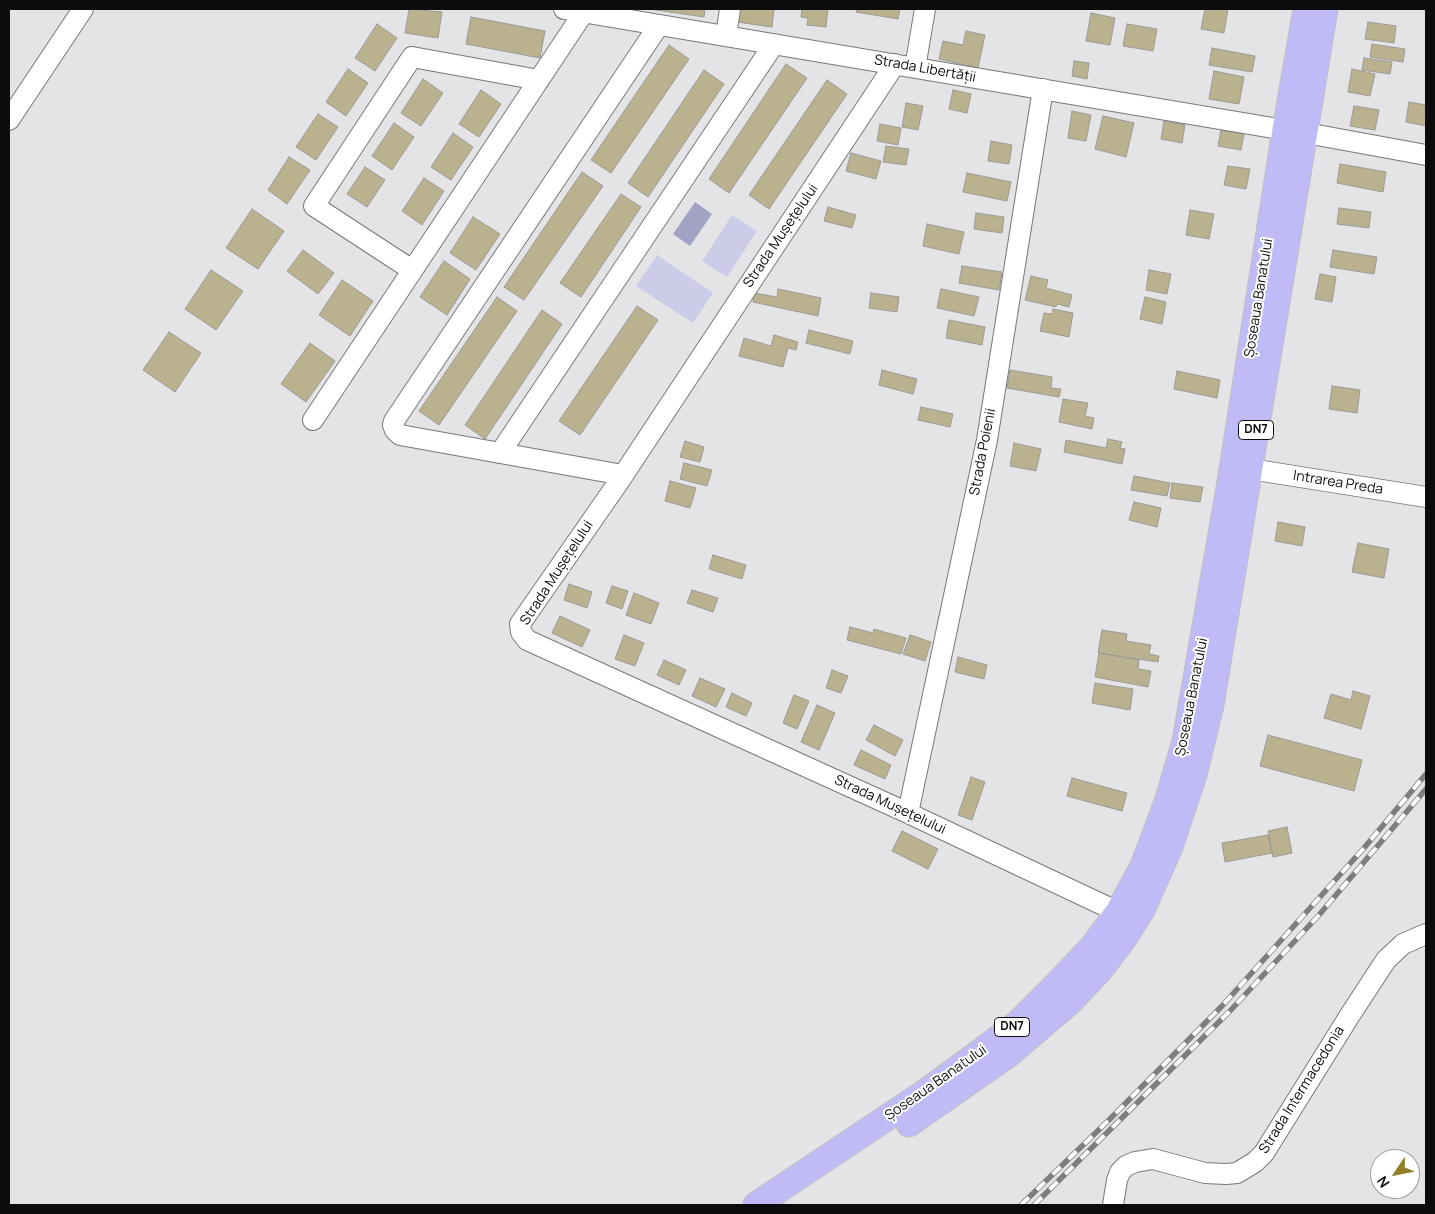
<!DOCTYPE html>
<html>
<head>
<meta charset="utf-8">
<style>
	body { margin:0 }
	#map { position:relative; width:1435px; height:1214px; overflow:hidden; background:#e4e4e7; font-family:Manrope,sans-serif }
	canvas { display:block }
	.frame { position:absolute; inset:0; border:10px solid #0c0c0d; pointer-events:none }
	.north { position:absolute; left:1370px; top:1149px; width:50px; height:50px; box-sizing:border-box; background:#fff; border:1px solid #9e9e9e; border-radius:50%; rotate:236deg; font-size:14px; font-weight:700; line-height:20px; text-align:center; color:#0c0c0d }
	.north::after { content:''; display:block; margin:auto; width:18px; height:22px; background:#917e25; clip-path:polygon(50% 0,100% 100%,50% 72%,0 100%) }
</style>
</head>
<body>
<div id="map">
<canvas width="1435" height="1214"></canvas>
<div class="frame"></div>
<div class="north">N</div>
</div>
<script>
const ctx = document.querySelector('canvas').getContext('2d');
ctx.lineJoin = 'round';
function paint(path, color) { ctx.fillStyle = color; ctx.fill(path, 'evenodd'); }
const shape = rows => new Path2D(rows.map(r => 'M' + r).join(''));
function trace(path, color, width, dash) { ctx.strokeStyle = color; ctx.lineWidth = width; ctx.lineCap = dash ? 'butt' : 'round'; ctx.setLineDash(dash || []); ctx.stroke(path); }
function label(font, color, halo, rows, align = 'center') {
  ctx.font = font + ' Manrope,sans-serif'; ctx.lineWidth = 4; ctx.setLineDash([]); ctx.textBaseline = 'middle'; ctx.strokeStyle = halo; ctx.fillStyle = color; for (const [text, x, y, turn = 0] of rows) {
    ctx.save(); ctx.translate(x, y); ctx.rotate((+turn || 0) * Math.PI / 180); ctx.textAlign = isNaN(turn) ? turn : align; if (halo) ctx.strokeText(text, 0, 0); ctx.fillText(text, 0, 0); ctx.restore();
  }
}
const green = shape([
	[732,215,757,231,727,277,702,261],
	[657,255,713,293,693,323,636,286]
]);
const water = shape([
	[695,202,712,214,690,246,673,234]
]);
const building = shape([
	[409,9,442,12,438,38,405,33,409,9],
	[649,9,705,9,704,17,649,9],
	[738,9,774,9,772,27,737,22,738,9],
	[802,9,828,9,826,27,807,25,808,18,801,17,802,9],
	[857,9,900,9,898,19,856,12,857,9],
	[1205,9,1228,9,1224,33,1201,29,1205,9],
	[1091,13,1115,18,1110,45,1086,41,1091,13],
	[471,17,545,31,540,58,466,44,471,17],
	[1368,22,1396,26,1394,43,1365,39,1368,22],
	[377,24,397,38,375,71,355,58,377,24],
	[1127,24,1157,29,1153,51,1123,46,1127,24],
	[966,31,985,35,978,68,939,59,943,41,963,45,966,31],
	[1372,44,1405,49,1403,62,1370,57,1372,44],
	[669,45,689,59,611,173,591,160,669,45],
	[1212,48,1255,56,1252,72,1209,65,1212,48],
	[1364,58,1392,62,1390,74,1362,70,1364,58],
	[1074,61,1089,63,1087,79,1072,76,1074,61],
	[786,64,807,78,729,193,709,179,786,64],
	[348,69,368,83,346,116,326,102,348,69],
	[1352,69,1375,74,1370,96,1348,92,1352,69],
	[704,70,724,84,648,197,628,183,704,70],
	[1214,71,1244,77,1239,104,1209,99,1214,71],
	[423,79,443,93,421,126,401,113,423,79],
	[827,80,847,94,769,209,749,195,827,80],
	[481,90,501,104,479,137,459,124,481,90],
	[953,90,971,94,967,113,949,109,953,90],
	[1409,102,1426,105,1426,126,1406,122,1409,102],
	[906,103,923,106,918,130,902,127,906,103],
	[1354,106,1379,110,1375,130,1350,126,1354,106],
	[1072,111,1091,115,1086,141,1068,138,1072,111],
	[318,114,338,127,316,160,296,147,318,114],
	[1103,116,1134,123,1126,157,1095,149,1103,116],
	[1164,121,1185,125,1182,143,1161,139,1164,121],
	[394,123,414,137,392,170,372,156,394,123],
	[880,124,901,128,898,145,877,141,880,124],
	[1221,130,1244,134,1241,150,1218,146,1221,130],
	[453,133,473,147,451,180,431,167,453,133],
	[991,141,1012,145,1009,164,988,161,991,141],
	[886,146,909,149,906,165,883,162,886,146],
	[851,153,881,161,876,179,846,171,851,153],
	[289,157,310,170,287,204,268,190,289,157],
	[1340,164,1386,172,1383,192,1337,183,1340,164],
	[1228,166,1250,169,1246,189,1224,185,1228,166],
	[365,167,385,180,367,207,347,194,365,167],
	[582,172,603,186,524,300,504,287,582,172],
	[967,173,1011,182,1007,201,963,192,967,173],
	[424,178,444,191,422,225,402,211,424,178],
	[621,194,641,207,581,297,560,283,621,194],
	[828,207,856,215,852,228,824,221,828,207],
	[1339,208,1371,212,1369,228,1337,224,1339,208],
	[252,209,284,231,258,269,226,248,252,209],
	[1190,210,1214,214,1209,239,1186,235,1190,210],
	[976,213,1004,217,1002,233,974,229,976,213],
	[473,217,500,234,476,270,450,253,473,217],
	[927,224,964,232,959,254,923,246,927,224],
	[303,250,334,273,318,294,287,271,303,250],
	[1333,250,1377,257,1374,274,1330,267,1333,250],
	[444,261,470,279,447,315,420,297,444,261],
	[962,266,1002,272,999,290,959,283,962,266],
	[211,270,243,291,216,330,185,309,211,270],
	[1149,270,1171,274,1167,294,1146,290,1149,270],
	[1320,274,1336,277,1332,302,1315,299,1320,274],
	[1031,276,1048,280,1046,288,1072,295,1069,307,1057,304,1056,307,1025,300,1031,276],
	[342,280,373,301,350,336,319,315,342,280],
	[778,289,821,298,818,316,753,302,754,293,777,297,778,289],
	[941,289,979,297,974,316,937,308,941,289],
	[871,293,899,297,897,312,869,308,871,293],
	[497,297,517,311,439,425,419,411,497,297],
	[1145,297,1166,302,1162,324,1140,319,1145,297],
	[637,306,658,320,580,435,559,421,637,306],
	[1053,309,1073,313,1069,337,1040,331,1044,313,1052,314,1053,309],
	[542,310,562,324,485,439,465,425,542,310],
	[949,320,985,327,982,345,946,338,949,320],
	[809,330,853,341,850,354,806,343,809,330],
	[169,332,201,353,175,392,143,370,169,332],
	[774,335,798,342,796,350,788,348,783,367,739,356,744,338,771,346,774,335],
	[310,343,335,361,306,402,281,384,310,343],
	[882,370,917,379,913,394,879,385,882,370],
	[1010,370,1052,377,1051,388,1061,389,1059,397,1007,388,1010,370],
	[1177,371,1220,380,1217,398,1174,389,1177,371],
	[1332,386,1360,390,1357,413,1329,409,1332,386],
	[1063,399,1088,403,1085,416,1094,418,1092,429,1059,422,1063,399],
	[921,407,953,414,950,427,918,420,921,407],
	[1108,439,1122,442,1120,448,1125,449,1122,464,1064,452,1066,440,1106,448,1108,439],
	[685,441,704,447,700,462,680,457,685,441],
	[1014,443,1041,449,1036,471,1010,466,1014,443],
	[684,463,712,470,707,486,680,479,684,463],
	[1134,476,1170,483,1167,496,1131,490,1134,476],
	[670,481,696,488,690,508,665,501,670,481],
	[1172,483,1203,487,1200,502,1170,498,1172,483],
	[1134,502,1161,508,1157,527,1129,520,1134,502],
	[1278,522,1305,527,1302,546,1275,541,1278,522],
	[1358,543,1389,549,1384,578,1352,572,1358,543],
	[713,555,746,565,742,579,709,569,713,555],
	[569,584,592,592,587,608,564,600,569,584],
	[612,586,628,591,622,609,606,603,612,586],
	[692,590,718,598,713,612,687,603,692,590],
	[634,593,659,603,651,624,626,615,634,593],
	[560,616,590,630,582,647,552,633,560,616],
	[850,627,873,633,874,629,906,638,901,654,847,640,850,627],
	[1102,630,1127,634,1126,641,1151,645,1149,654,1159,656,1158,662,1098,653,1102,630],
	[624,635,644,643,635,666,615,659,624,635],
	[910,635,931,642,925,661,903,654,910,635],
	[1099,653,1139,660,1138,669,1151,671,1148,687,1095,677,1099,653],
	[958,657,987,665,984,679,955,672,958,657],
	[664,660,686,670,679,685,657,675,664,660],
	[832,670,848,676,841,693,826,688,832,670],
	[700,678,725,689,716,707,692,696,700,678],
	[1095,683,1133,689,1130,710,1092,703,1095,683],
	[1353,691,1370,696,1361,729,1324,718,1331,694,1351,700,1353,691],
	[732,693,752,703,746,716,726,707,732,693],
	[794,695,809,701,797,729,783,723,794,695],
	[817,705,835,713,819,750,801,742,817,705],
	[874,725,903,740,895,756,866,740,874,725],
	[1268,735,1362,760,1354,791,1260,766,1268,735],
	[861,750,891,765,885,779,854,765,861,750],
	[971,777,985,782,972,820,958,815,971,777],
	[1072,778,1127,793,1122,811,1067,796,1072,778],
	[1287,827,1292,853,1273,857,1268,831,1287,827],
	[902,831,938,849,928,869,892,851,902,831],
	[1268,835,1272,853,1225,862,1222,843,1268,835]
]);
const minor = shape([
	[564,9,1285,130],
	[726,36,730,9],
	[895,64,620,480,520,624,521,632,527,640,908,813,1118,912],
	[915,68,925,9],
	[9,120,83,9],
	[1306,133,1426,155],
	[412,270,314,206,412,57,539,80],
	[313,420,584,12],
	[500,453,774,44],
	[1250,469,1426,497],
	[623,475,400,435,395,430,393,425,394,421,659,25],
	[908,813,987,440,1043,89],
	[1113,1205,1117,1180,1120,1172,1126,1166,1135,1162,1153,1159,1205,1173,1226,1174,1237,1173,1255,1162,1264,1153,1350,1015,1386,960,1403,944,1426,934]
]);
const major = shape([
	[909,1124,1008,1055,1070,1002,1101,969,1125,937,1142,910,1170,847,1194,775,1211,705,1325,9],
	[756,1205,921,1095,976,1055,1018,1023,1054,987,1093,946,1118,912,1143,866,1167,802,1185,741,1230,482,1285,130,1306,9]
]);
const rail = shape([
	[1021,1205,1110,1119,1222,1006,1364,848,1426,774],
	[1034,1205,1229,1012,1319,915,1426,789]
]);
const shields = [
	[1256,430,35],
	[1012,1027,35]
];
const shieldNames = [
	["DN7",1256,430],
	["DN7",1012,1027]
];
const streetNames = [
	["Strada Libertății",925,69,10],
	["Strada Mușețelului",781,236,-56],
	["Șoseaua Banatului",1259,298,-81],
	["Strada Poienii",983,452,-79],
	["Intrarea Preda",1338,483,9],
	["Strada Mușețelului",557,573,-57],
	["Șoseaua Banatului",1192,697,-79],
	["Strada Mușețelului",890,805,25],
	["Șoseaua Banatului",936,1083,-35],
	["Strada Intermacedonia",1302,1090,-58]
];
paint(green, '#cccce9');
paint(water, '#a2a2c4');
paint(building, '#bab28f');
trace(building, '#9a9996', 1);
trace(minor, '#78787b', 22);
trace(major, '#c0c0c0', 27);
trace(minor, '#fff', 20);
trace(major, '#c0bbf7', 25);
trace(rail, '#7e7e80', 5.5);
trace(rail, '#fff', 4, [11]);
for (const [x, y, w] of shields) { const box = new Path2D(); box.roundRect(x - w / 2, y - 9.5, w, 19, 4); ctx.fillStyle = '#fff'; ctx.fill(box); trace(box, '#0c0c0d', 1); }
label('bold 12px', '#0c0c0d', null, shieldNames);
label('14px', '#0c0c0d', '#fff', streetNames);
</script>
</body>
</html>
